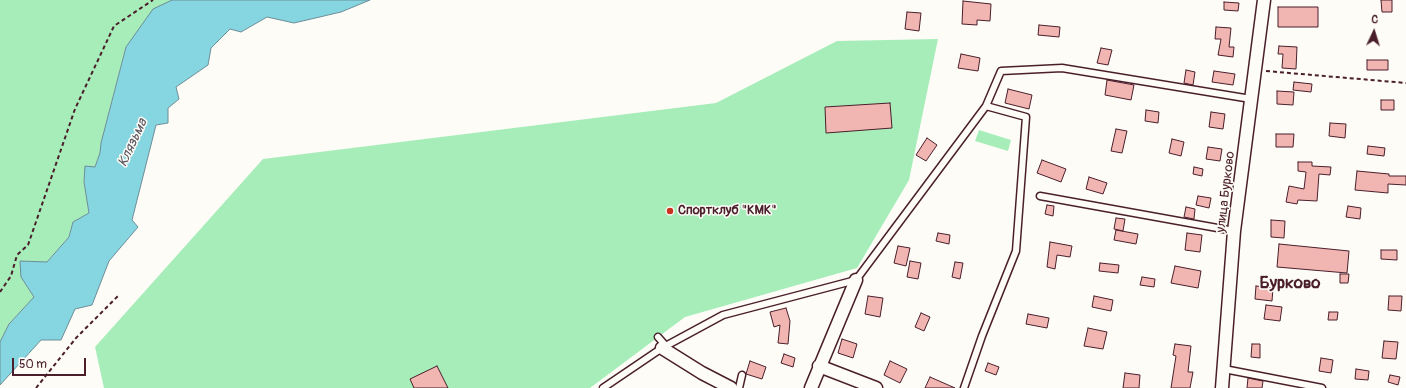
<!DOCTYPE html>
<html>
<head>
<meta charset="utf-8">
<style>
	body { margin:0 }
	#map { position:relative; width:1406px; height:388px; overflow:hidden; background:#fdfcf7; font-family:Pangolin,sans-serif }
	canvas { display:block }
	.north { position:absolute; left:1354px; top:12px; width:40px; height:40px; -webkit-text-stroke:3px #fdfcf7; paint-order:stroke; rotate:4deg; font-size:11px; font-weight:700; line-height:16px; text-align:center; color:#4a1f2b }
	.north::after { content:''; display:block; margin:auto; width:14px; height:18px; background:#4a1f2b; clip-path:polygon(50% 0,100% 100%,50% 72%,0 100%) }
	.scale { position:absolute; left:12px; top:358px; width:74px; height:18px; box-sizing:border-box; border:2px solid #4a1f2b; border-top:0; padding-left:5px; font-size:12px; line-height:14px; white-space:nowrap; color:#4a1f2b; -webkit-text-stroke:3px #fdfcf7; paint-order:stroke }
</style>
</head>
<body>
<div id="map">
<canvas width="1406" height="388"></canvas>
<div class="north">С</div>
<div class="scale">50 m</div>
</div>
<script>
const ctx = document.querySelector('canvas').getContext('2d');
ctx.lineJoin = 'round';
function paint(path, color) { ctx.fillStyle = color; ctx.fill(path, 'evenodd'); }
const shape = rows => new Path2D(rows.map(r => 'M' + r).join(''));
function trace(path, color, width, dash) { ctx.strokeStyle = color; ctx.lineWidth = width; ctx.lineCap = dash ? 'butt' : 'round'; ctx.setLineDash(dash || []); ctx.stroke(path); }
function label(font, color, halo, rows, align = 'center') {
  ctx.font = font + ' Pangolin,sans-serif'; ctx.lineWidth = 3; ctx.setLineDash([]); ctx.textBaseline = 'middle'; ctx.strokeStyle = halo; ctx.fillStyle = color; for (const [text, x, y, turn = 0] of rows) {
    ctx.save(); ctx.translate(x, y); ctx.rotate((+turn || 0) * Math.PI / 180); ctx.textAlign = isNaN(turn) ? turn : align; if (halo) ctx.strokeText(text, 0, 0); ctx.fillText(text, 0, 0); ctx.restore();
  }
}
const green = shape([
	[0,0,172,0,126,47,101,143,100,153,95,167,86,167,84,182,89,213,73,222,69,237,47,262,21,277,34,297,9,324,0,342],
	[938,39,909,180,857,268,685,317,590,388,104,388,95,347,263,159,716,103,837,41],
	[979,130,1011,140,1008,151,975,141]
]);
const water = shape([
	[172,0,370,0,341,12,294,23,267,17,241,32,230,29,211,48,208,65,176,87,179,99,168,108,168,123,156,125,132,220,138,227,109,261,92,305,75,309,61,340,41,340,0,385,0,342,9,324,34,297,21,277,20,261,47,262,69,237,73,222,89,213,84,182,85,166,95,167,100,153,101,143,126,47,153,9,172,0]
]);
const building = shape([
	[1381,0,1392,0,1392,12,1382,12,1381,0],
	[963,1,991,4,990,21,977,20,977,25,962,24,963,1],
	[1224,2,1239,3,1238,11,1224,10,1224,2],
	[1278,7,1318,7,1318,27,1278,27,1278,7],
	[907,12,921,13,919,31,905,29,907,12],
	[1039,25,1060,27,1059,37,1038,35,1039,25],
	[1216,27,1231,28,1229,47,1234,47,1233,57,1218,55,1221,39,1215,39,1216,27],
	[1279,46,1297,47,1296,69,1282,68,1283,54,1278,54,1279,46],
	[1101,48,1112,50,1108,65,1097,63,1101,48],
	[961,54,980,58,978,71,958,68,961,54],
	[1367,60,1388,60,1388,70,1367,70,1367,60],
	[1186,70,1195,72,1193,85,1184,83,1186,70],
	[1214,71,1235,74,1233,85,1212,82,1214,71],
	[1107,80,1134,85,1131,100,1105,95,1107,80],
	[1294,82,1312,84,1311,92,1293,90,1294,82],
	[1008,89,1032,95,1029,109,1005,103,1008,89],
	[1277,91,1294,92,1293,105,1277,104,1277,91],
	[1381,100,1394,100,1394,110,1381,110,1381,100],
	[890,103,892,128,826,133,825,107,890,103],
	[1146,110,1159,112,1158,123,1145,121,1146,110],
	[1211,112,1225,114,1223,129,1209,127,1211,112],
	[1330,123,1346,124,1345,138,1329,136,1330,123],
	[1116,129,1127,131,1122,153,1111,151,1116,129],
	[1276,134,1294,134,1293,147,1276,147,1276,134],
	[927,138,937,145,926,161,916,155,927,138],
	[1172,139,1184,142,1181,156,1169,153,1172,139],
	[1368,146,1385,148,1384,156,1367,154,1368,146],
	[1208,147,1222,149,1220,161,1206,159,1208,147],
	[1042,160,1066,169,1061,182,1037,173,1042,160],
	[1298,162,1312,162,1312,166,1331,167,1330,175,1319,174,1317,201,1298,200,1297,204,1286,202,1289,186,1304,189,1306,172,1298,171,1298,162],
	[1194,167,1203,169,1202,176,1193,174,1194,167],
	[1357,171,1389,174,1389,176,1406,176,1406,185,1388,184,1388,193,1355,190,1357,171],
	[1089,177,1107,183,1103,194,1086,189,1089,177],
	[1198,196,1211,198,1209,208,1196,205,1198,196],
	[1047,205,1054,206,1053,216,1045,214,1047,205],
	[1348,206,1361,208,1360,219,1346,217,1348,206],
	[1186,207,1195,209,1194,219,1184,217,1186,207],
	[1116,218,1125,219,1123,231,1114,229,1116,218],
	[1271,220,1285,221,1284,238,1271,237,1271,220],
	[1116,230,1138,234,1136,244,1114,240,1116,230],
	[938,233,950,235,949,244,936,241,938,233],
	[1187,233,1202,235,1200,252,1185,250,1187,233],
	[1050,242,1072,246,1070,257,1057,255,1055,269,1047,267,1050,242],
	[1279,244,1349,251,1347,273,1277,267,1279,244],
	[898,246,910,248,906,266,894,263,898,246],
	[1381,250,1397,250,1397,260,1381,259,1381,250],
	[910,261,921,263,918,279,907,277,910,261],
	[955,262,963,263,960,279,952,277,955,262],
	[1100,263,1119,265,1118,273,1099,271,1100,263],
	[1175,266,1201,271,1198,288,1171,283,1175,266],
	[1340,274,1349,274,1348,283,1340,283,1340,274],
	[1142,277,1155,279,1154,287,1140,285,1142,277],
	[1256,286,1273,288,1272,301,1255,299,1256,286],
	[868,296,883,298,880,317,865,314,868,296],
	[1094,296,1113,300,1111,311,1092,307,1094,296],
	[1389,296,1402,296,1401,311,1388,310,1389,296],
	[1266,305,1282,307,1280,321,1264,319,1266,305],
	[786,308,790,321,788,344,778,343,780,325,774,327,770,312,786,308],
	[1329,312,1338,312,1337,320,1328,320,1329,312],
	[921,313,930,317,924,331,915,327,921,313],
	[1028,314,1049,318,1047,328,1026,324,1028,314],
	[1088,328,1107,332,1103,349,1084,346,1088,328],
	[842,339,857,344,853,358,838,353,842,339],
	[1384,341,1398,342,1396,359,1382,358,1384,341],
	[1175,344,1191,346,1188,372,1193,372,1190,388,1171,388,1176,356,1173,355,1175,344],
	[1252,344,1260,344,1260,358,1251,357,1252,344],
	[784,354,795,358,793,367,781,363,784,354],
	[1321,358,1333,360,1331,373,1319,371,1321,358],
	[750,361,766,367,762,379,746,374,750,361],
	[890,361,907,369,900,383,884,375,890,361],
	[988,363,999,367,996,375,985,371,988,363],
	[437,366,448,388,414,388,410,379,437,366],
	[1356,369,1369,371,1368,380,1355,379,1356,369],
	[1125,373,1140,375,1139,388,1123,388,1125,373],
	[1390,375,1400,377,1398,385,1388,382,1390,375],
	[930,377,955,388,925,388,930,377],
	[1248,378,1263,381,1262,388,1247,388,1248,378]
]);
const path = shape([
	[1266,71,1406,83],
	[0,292,11,276,17,255,28,245,75,109,114,26,153,0],
	[36,388,76,338,119,295]
]);
const lane = shape([
	[1040,196,1234,231],
	[658,337,666,346],
	[1224,369,1322,388],
	[603,388,662,348,723,315,856,280,986,106,1001,71,1062,68,1251,99],
	[739,388,742,375],
	[964,388,982,336,1016,251,1026,117,986,106]
]);
const street = shape([
	[662,348,702,373,731,388],
	[819,366,876,388],
	[811,388,856,280],
	[1222,388,1234,231,1264,0]
]);
const markers = [
	[670,211,4,"#c8321e"]
];
const streetNames = [
	["улица Бурково",1226,192,-83]
];
const poiNames = [
	["Спортклуб \"КМК\"",678,211]
];
const waterNames = [
	["Клязьма",133,143,-65]
];
const districtNames = [
	["Бурково",1290,284]
];
paint(green, '#a7edb9');
paint(water, '#85d6e0');
trace(water, '#6d8d98', 1);
paint(building, '#f2b6b2');
trace(building, '#4a1f2b', 1);
trace(lane, '#4a1f2b', 9);
trace(street, '#4a1f2b', 15);
trace(path, '#4a1f2b', 2, [4, 3]);
trace(lane, '#fdfcf7', 6);
trace(street, '#fdfcf7', 12);
for (const [x, y, r, color] of markers) { const dot = new Path2D(); dot.arc(x, y, r, 0, 2 * Math.PI); ctx.fillStyle = color; ctx.fill(dot); trace(dot, '#fdfcf7', 1.5); }
label('13px', '#4a1f2b', '#fdfcf7', streetNames);
label('bold 13px', '#4a1f2b', '#fdfcf7', poiNames, 'left');
label('italic 14px', '#5c5661', '#fdfcf7', waterNames);
label('bold 17px', '#4a1f2b', '#fdfcf7', districtNames);
</script>
</body>
</html>
